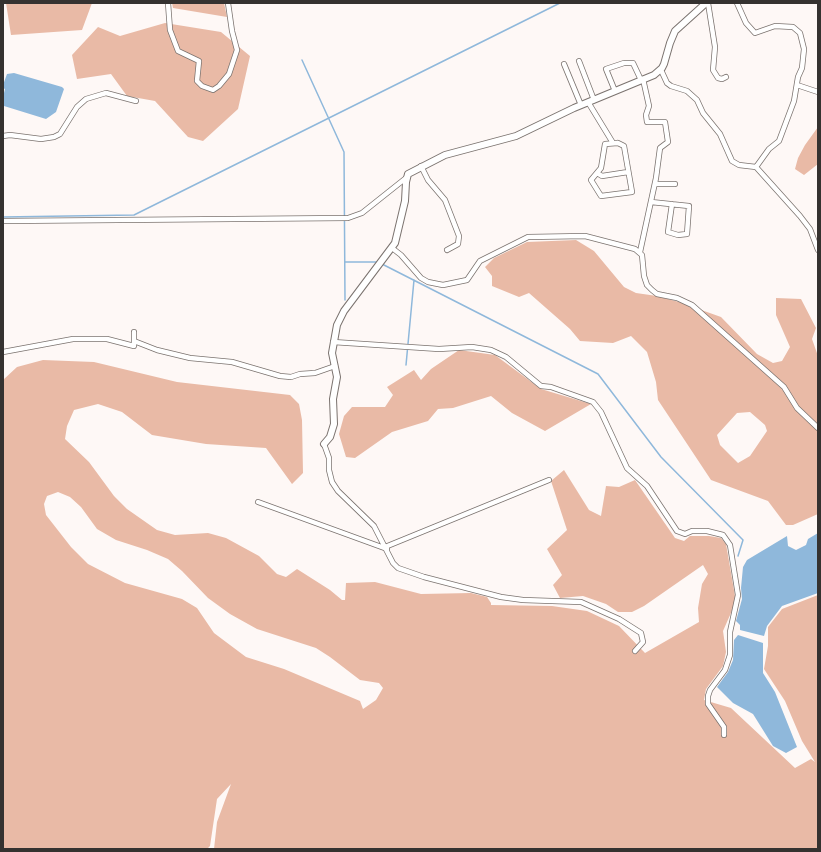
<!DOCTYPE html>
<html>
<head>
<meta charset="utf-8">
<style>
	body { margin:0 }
	#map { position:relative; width:821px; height:852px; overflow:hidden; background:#fef8f6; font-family:"Fira Sans Condensed",sans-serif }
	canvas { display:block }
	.frame { position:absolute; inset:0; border:4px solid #353230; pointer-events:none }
</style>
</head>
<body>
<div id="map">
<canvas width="821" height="852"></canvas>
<div class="frame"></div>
</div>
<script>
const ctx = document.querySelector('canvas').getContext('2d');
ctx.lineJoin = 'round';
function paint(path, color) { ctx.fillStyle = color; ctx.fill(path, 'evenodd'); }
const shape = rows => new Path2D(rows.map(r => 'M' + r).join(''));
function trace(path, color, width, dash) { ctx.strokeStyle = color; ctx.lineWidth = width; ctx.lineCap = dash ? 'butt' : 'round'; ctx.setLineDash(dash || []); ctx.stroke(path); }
const green = shape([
	[6,3,92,3,82,30,11,35],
	[172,3,224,3,227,17,173,8],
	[165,23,221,32,250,56,238,109,203,141,188,137,155,101,127,96,111,74,77,79,72,55,98,27,120,36],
	[818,127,818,164,804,175,795,169,798,158,805,145],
	[576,240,594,251,624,287,636,293,657,296,679,302,721,317,757,354,773,363,782,361,790,347,776,315,776,298,801,299,816,328,812,339,818,356,818,514,793,525,786,525,768,501,711,480,658,400,656,382,647,352,631,336,613,343,580,341,570,329,529,293,519,297,492,286,492,276,485,267,494,258,527,242],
	[750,412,765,425,767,431,750,456,738,463,720,445,717,435,737,413],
	[459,350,495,355,541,389,591,404,545,431,512,413,491,396,453,408,438,409,428,421,392,432,355,458,346,457,339,434,344,416,352,407,385,407,393,395,387,387,414,370,421,380,431,369],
	[43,360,94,362,177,382,290,395,299,404,302,420,303,473,292,484,266,448,206,444,152,435,122,412,98,404,74,410,67,426,65,439,89,462,114,496,127,509,157,530,175,535,208,533,226,538,259,556,277,574,286,577,297,569,330,590,342,600,345,600,346,583,375,582,421,594,471,593,487,597,491,603,491,605,552,606,587,611,619,626,645,653,699,622,698,608,702,584,708,574,703,565,644,606,632,612,618,612,606,604,583,596,560,598,553,585,562,575,547,549,567,530,551,481,564,470,589,510,601,516,606,486,619,487,635,480,675,538,684,541,690,536,709,536,721,538,726,544,735,596,734,606,723,631,726,652,723,666,706,689,704,700,731,708,795,768,811,759,815,762,802,741,785,701,764,669,768,646,768,627,782,609,818,595,818,849,214,849,217,822,231,784,217,799,210,846,207,849,3,849,3,380,17,367],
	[58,492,70,497,81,507,97,529,116,540,147,550,168,559,182,571,208,598,230,614,257,629,316,648,330,657,360,680,379,683,383,688,376,700,363,709,360,701,284,669,246,657,214,633,197,608,182,599,125,583,88,564,71,547,46,515,44,504,47,496]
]);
const water = shape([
	[14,73,62,87,64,89,56,112,46,119,4,106,3,97,5,89,3,88,3,85,7,74],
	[818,533,818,593,782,606,767,626,764,636,740,630,740,625,736,621,742,599,741,588,743,567,747,560,787,536,788,546,796,550,806,545,808,539],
	[738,635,763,643,763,673,775,692,797,747,786,753,773,746,753,714,733,703,717,687,728,672,733,660,734,640]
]);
const stream = shape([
	[302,60,344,152,345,300],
	[3,217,134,215,560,3],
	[345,262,378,262],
	[382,264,598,374,661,457,743,540,738,556],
	[406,365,414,280]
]);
const minor = shape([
	[168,3,170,30,178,51,199,61,197,81,202,86,213,90,219,86,229,74,237,50,232,31,228,3],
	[708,3,715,47,713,70,718,78,722,79,726,77],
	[737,3,746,23,755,33,775,26,793,27,800,33,804,49,802,68,798,77,794,101,779,141,769,149,756,167],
	[579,61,594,100],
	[564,64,581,105],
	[661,70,667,83,671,86,687,91,697,100,703,113,720,134,732,161,739,165,756,167,800,216,810,229,818,250],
	[797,85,818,92],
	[615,91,606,69,624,63,633,63,641,80],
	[588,102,613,143],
	[3,136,10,135,41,139,54,137,60,134,77,107,86,99,106,93,136,101],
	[618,143,624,146,632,192,601,196,591,180,601,168,605,144,618,143],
	[421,166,428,180,445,200,459,236,458,244,447,250],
	[597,173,602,176,628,172],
	[655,184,675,184],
	[651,202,689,206,687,234,678,235,668,232,672,204],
	[3,221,348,218,362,213,406,178],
	[392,248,401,255,421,278,428,282,443,285,467,280,480,261,528,237,585,236,635,249,642,255,644,276,647,285,652,290,657,294,677,298,692,305,784,387,797,408,818,428],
	[640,252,656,178,660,148,668,142,665,122,647,122,646,115,649,106,643,79],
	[134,341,157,350,190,358,232,362,280,376,291,377,300,374,315,373,335,366],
	[333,342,439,349,472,347,491,350,506,357,541,386,551,387,593,402,601,412,627,468,647,486,677,531,685,534,692,531,707,531,723,535,730,545,738,595,730,632,730,655,725,670,710,690,708,696,708,704,724,727,724,735],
	[3,352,73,339,107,339,134,346,134,332],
	[324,444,329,458,329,470,332,482,338,491,374,526,393,563,398,568,424,577,501,597,523,600,581,602,619,619,641,633,643,642,635,651],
	[258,502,387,549],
	[385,547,549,480]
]);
const tertiary = shape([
	[324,444,330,437,334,424,333,399,337,377,332,353,337,325,344,311,395,243,405,201,406,182,408,174,445,155,516,136,574,108,654,75,662,68,664,64,670,43,675,31,706,3]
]);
paint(green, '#e9baa6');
paint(water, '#8fb8db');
trace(stream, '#8fb8db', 1.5);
trace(minor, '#7b736f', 6);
trace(tertiary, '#7b736f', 8);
trace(minor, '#fff', 4.5);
trace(tertiary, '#fff', 6);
</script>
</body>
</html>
